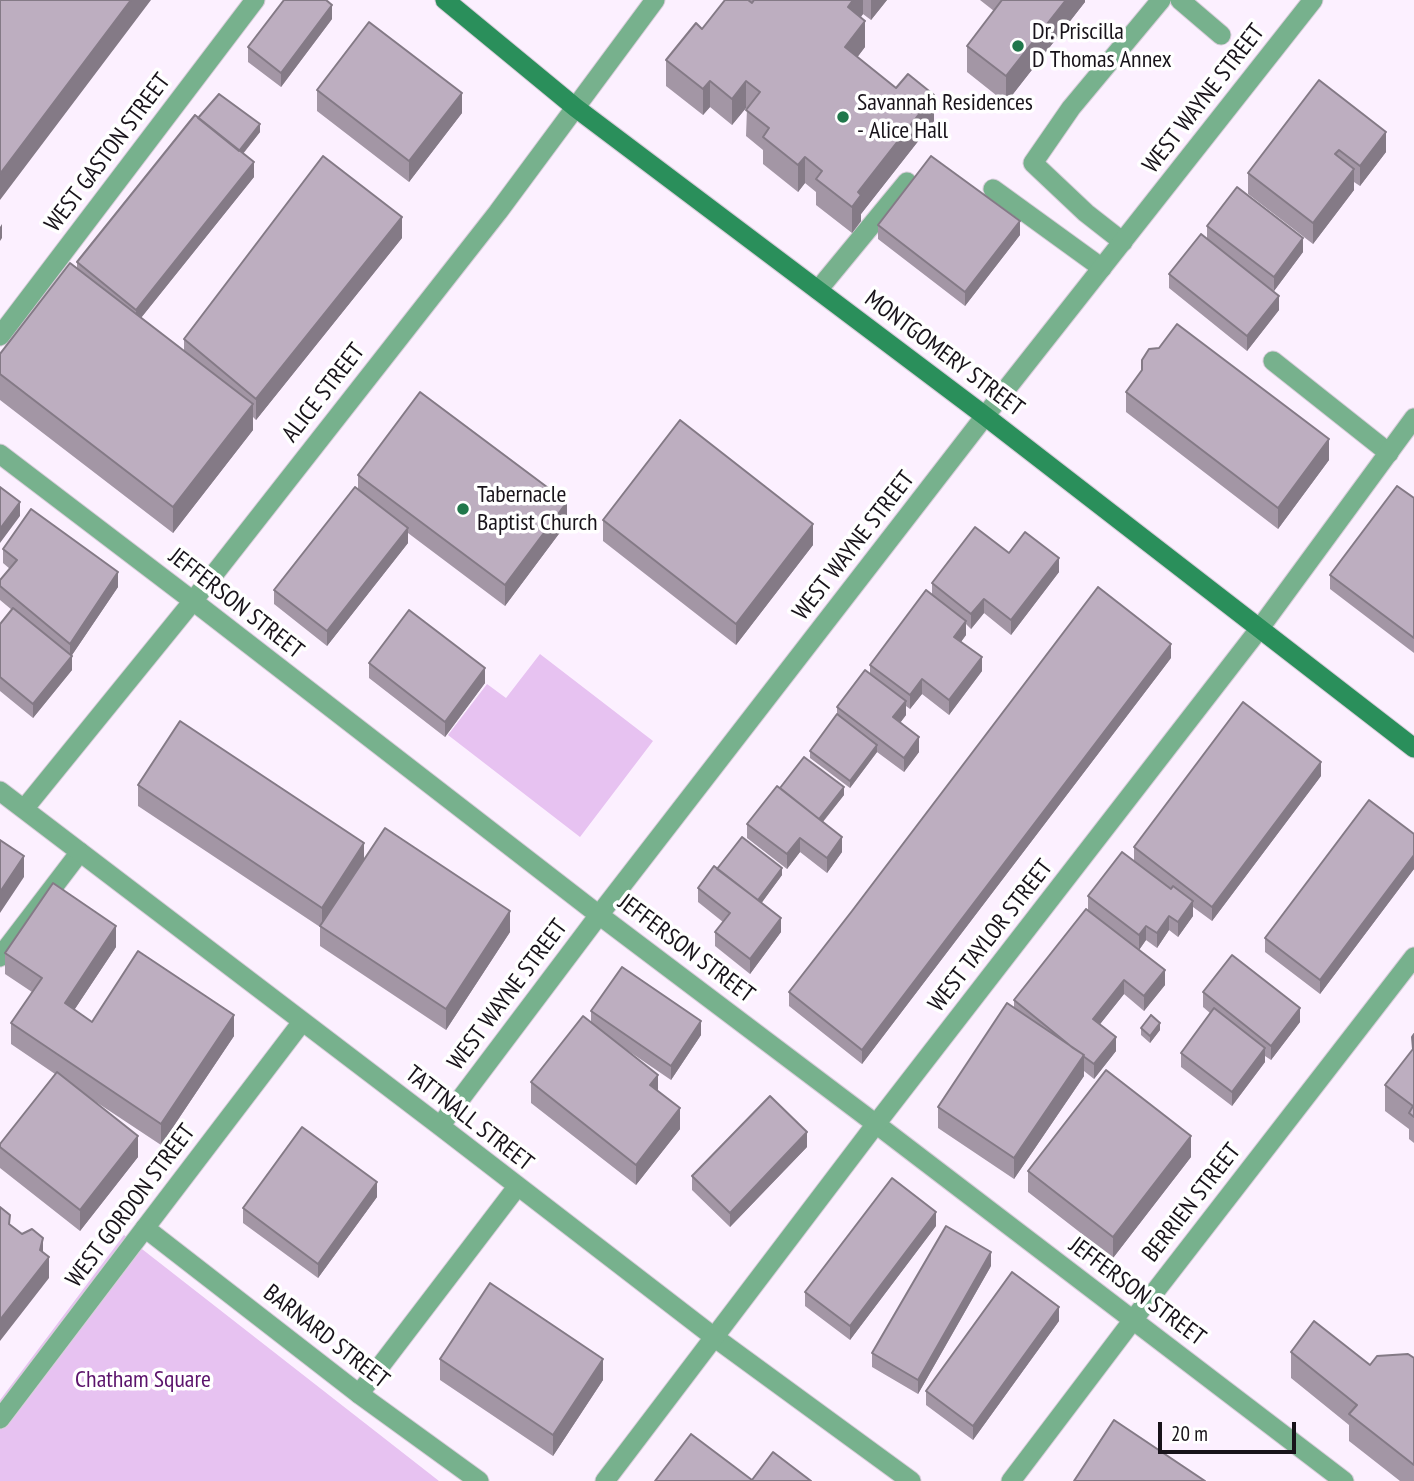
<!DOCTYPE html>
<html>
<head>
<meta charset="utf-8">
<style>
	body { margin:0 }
	#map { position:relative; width:1414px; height:1481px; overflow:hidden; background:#fcf0ff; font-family:"PT Sans Narrow",sans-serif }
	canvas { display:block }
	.scale { position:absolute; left:1158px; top:1422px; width:138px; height:32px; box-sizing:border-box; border:4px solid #18131a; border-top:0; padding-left:9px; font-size:21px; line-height:24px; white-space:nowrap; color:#18131a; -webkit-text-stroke:5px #fff; paint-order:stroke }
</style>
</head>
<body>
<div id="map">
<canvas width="1414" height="1481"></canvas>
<div class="scale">20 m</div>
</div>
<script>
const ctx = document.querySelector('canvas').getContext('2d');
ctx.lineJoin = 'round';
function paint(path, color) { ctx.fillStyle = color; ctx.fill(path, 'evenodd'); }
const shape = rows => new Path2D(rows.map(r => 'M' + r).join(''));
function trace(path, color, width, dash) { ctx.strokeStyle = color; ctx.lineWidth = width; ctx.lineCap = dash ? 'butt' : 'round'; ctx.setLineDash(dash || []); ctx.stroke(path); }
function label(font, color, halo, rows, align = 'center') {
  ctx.font = font + ' "PT Sans Narrow",sans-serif'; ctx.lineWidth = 7; ctx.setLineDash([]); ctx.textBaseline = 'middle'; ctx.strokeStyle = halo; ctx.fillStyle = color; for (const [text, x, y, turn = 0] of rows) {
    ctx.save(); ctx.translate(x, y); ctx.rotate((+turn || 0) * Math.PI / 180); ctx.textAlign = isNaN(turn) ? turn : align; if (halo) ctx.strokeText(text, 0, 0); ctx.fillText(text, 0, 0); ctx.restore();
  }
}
const green = shape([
	[540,654,653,741,580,837,448,735,487,684,506,698],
	[124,1235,439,1481,0,1481,0,1400]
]);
const service = shape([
	[1180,0,1221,35],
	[993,189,1102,268],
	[1123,242,1086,213,1033,163,1071,108,1161,0],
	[818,290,907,182],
	[1273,361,1389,453],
	[0,957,80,852]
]);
const minor = shape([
	[0,454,193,601,599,915,876,1124,1344,1481],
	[0,791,440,1126,714,1337,911,1481],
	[24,809,193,601,498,212,655,0],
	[440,1126,599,915,985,416,1313,0],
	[145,1228,302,1022],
	[359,1394,517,1187],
	[1011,1481,1133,1320,1414,957]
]);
const tertiary = shape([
	[0,336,255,0],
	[0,1419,145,1228,359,1394,479,1481],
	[605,1481,876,1124,1260,628,1414,418]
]);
const secondary = shape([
	[445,0,576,108,985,416,1414,748]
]);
const wall = shape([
	[725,0,887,0,871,20,863,14,861,17,865,47,857,57,934,121,861,214,861,221,852,233,816,205,816,192,805,183,798,192,763,164,763,150,746,136,747,108,746,108,732,125,710,107,703,115,666,86,666,60,702,29],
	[980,0,1085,0,1085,2,1006,103,967,72,967,46,994,11],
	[332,19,281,87,248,62,248,47],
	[1319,80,1386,152,1360,186,1354,182,1354,190,1313,244,1248,194,1248,173],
	[317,90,462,113,409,182,317,111],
	[198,118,260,132,243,154,254,177,141,318,184,351,184,339,402,238,256,420,253,417,253,430,173,533,0,400,0,354,77,269,77,262],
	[878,225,1020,235,965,306,878,239],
	[1207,226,1303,252,1274,291,1279,310,1247,351,1169,288,1169,274,1207,239],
	[1126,392,1329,460,1278,529,1126,412],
	[358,475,567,523,505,606,408,533,408,543,327,646,274,604,274,590,358,489],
	[1414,498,1414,653,1330,589,1330,575],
	[603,520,813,545,736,645,603,541],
	[3,549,118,587,72,655,72,670,33,718,0,691,0,624,12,610,0,600,0,580,10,569,3,563],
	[1009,553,1059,572,1011,635,984,613,971,629,966,624,966,635,961,642,982,671,949,715,922,694,910,709,906,706,906,715,900,723,919,752,904,772,877,752,850,788,810,758,810,751,837,714,837,707,870,673,870,665,932,595,932,583],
	[1171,658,862,1064,789,1006,789,992],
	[369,663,485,683,445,737,369,678],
	[1321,776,1212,921,1193,907,1193,916,1178,937,1169,930,1157,948,1146,940,1139,950,1165,985,1144,1011,1124,994,1100,1024,1116,1051,1094,1079,1084,1071,1084,1076,1014,1179,938,1128,938,1107,1014,1008,1014,1000,1088,910,1088,896,1134,861,1134,847],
	[138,785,364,860,510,932,446,1030,320,946,320,927,138,806],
	[780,788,844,795,823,822,842,852,827,873,800,852,787,869,747,838,747,824],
	[1414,834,1414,869,1320,994,1265,952,1265,938],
	[717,869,782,875,761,903,781,932,750,974,715,946,715,932,723,922,698,902,698,888],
	[116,947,74,1010,92,1022,234,1036,161,1145,84,1094,138,1157,80,1231,0,1168,0,1144,55,1074,11,1044,11,1023,32,992,5,974,5,953],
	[1203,992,1300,1022,1271,1060,1265,1056,1265,1062,1232,1106,1181,1067,1181,1053,1210,1013,1203,1007],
	[591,1011,701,1035,671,1080,624,1048,658,1091,680,1129,636,1185,531,1103,531,1082,591,1022],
	[1141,1028,1160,1030,1150,1043,1141,1035],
	[1414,1034,1414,1143,1409,1139,1409,1129,1385,1111,1385,1085,1412,1051,1412,1037],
	[807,1147,730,1227,692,1190,692,1176],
	[1191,1157,1113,1258,1028,1192,1028,1171],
	[377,1197,318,1278,243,1223,243,1208],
	[936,1226,850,1340,805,1306,805,1292],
	[991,1266,918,1394,872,1367,872,1353],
	[1059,1321,973,1440,926,1405,926,1391],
	[1291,1352,1370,1365,1414,1358,1414,1481,1400,1481,1349,1441,1349,1425,1291,1378],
	[440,1359,603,1380,553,1456,440,1380]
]);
const shadedWall = shape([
	[131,0,151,0,0,200,0,174],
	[853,0,863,0,863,14,848,33,848,7],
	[871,0,887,0,871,20],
	[1066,0,1085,0,1085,2,1006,103,1006,76],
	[332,5,332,19,281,87,281,73],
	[865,21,865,47,845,74,845,47],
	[710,81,710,107,703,115,703,89],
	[746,81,746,108,732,125,732,99],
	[462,93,462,113,409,182,409,161],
	[934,95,934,121,861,214,861,221,852,233,852,207,858,192],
	[260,124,260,132,236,162,236,155],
	[1386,132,1386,152,1360,186,1360,166],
	[805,157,805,183,798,192,798,165],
	[254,162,254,177,136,324,136,310],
	[1354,169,1354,190,1313,244,1313,223],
	[402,217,402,238,256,420,256,399],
	[1020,221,1020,235,965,306,965,292],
	[2,224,2,238,0,241,0,227],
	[1303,238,1303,252,1274,291,1274,277],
	[1279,296,1279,310,1247,351,1247,336],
	[253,404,253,430,173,533,173,507],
	[1329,439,1329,460,1278,529,1278,508],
	[20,502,20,516,0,543,0,529],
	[567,502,567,523,505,606,505,585],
	[813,524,813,545,736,645,736,624],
	[408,528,408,543,327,646,327,631],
	[1059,558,1059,572,1011,635,1011,620],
	[118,572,118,587,70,658,70,644],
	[984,599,984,613,971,629,971,614],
	[966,621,966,635,954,651,954,637],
	[1171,644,1171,658,862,1064,862,1050],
	[72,656,72,670,33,718,33,704],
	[982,657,982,671,949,715,949,700],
	[485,668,485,683,445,737,445,722],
	[922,679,922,694,910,709,910,695],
	[906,701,906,715,893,732,893,717],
	[919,737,919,752,904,772,904,758],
	[877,745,877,752,850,788,850,781],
	[1321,762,1321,776,1212,921,1212,907],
	[844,787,844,795,816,830,816,823],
	[842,837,842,852,827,873,827,858],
	[800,838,800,852,787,869,787,854],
	[364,843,364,864,322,928,322,908],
	[1414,855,1414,869,1320,994,1320,980],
	[24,856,24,877,0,913,0,892],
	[782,868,782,875,755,912,755,904],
	[1193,901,1193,916,1178,937,1178,922],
	[510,911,510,932,446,1030,446,1009],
	[1169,916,1169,930,1157,948,1157,933],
	[781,918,781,932,750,974,750,959],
	[116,926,116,947,65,1024,65,1003],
	[1146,926,1146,940,1139,950,1139,935],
	[1165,970,1165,985,1144,1011,1144,996],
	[1124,980,1124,994,1093,1033,1093,1019],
	[1300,1008,1300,1022,1271,1060,1271,1046],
	[234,1015,234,1036,161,1145,161,1124],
	[701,1021,701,1035,671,1080,671,1066],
	[1160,1023,1160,1030,1150,1043,1150,1036],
	[1116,1037,1116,1051,1094,1079,1094,1064],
	[1265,1048,1265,1062,1232,1106,1232,1092],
	[1084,1055,1084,1076,1014,1179,1014,1158],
	[658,1075,658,1096,650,1085],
	[680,1108,680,1129,636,1185,636,1165],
	[807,1132,807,1147,730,1227,730,1213],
	[138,1136,138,1157,80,1231,80,1210],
	[1191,1136,1191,1157,1113,1258,1113,1237],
	[377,1182,377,1197,318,1278,318,1264],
	[936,1212,936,1226,850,1340,850,1326],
	[43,1238,43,1258,49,1257,49,1278,0,1341,0,1320,40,1250],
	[991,1252,991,1266,918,1394,918,1380],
	[1059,1307,1059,1321,973,1440,973,1426],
	[603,1359,603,1380,553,1456,553,1435]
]);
const building = shape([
	[0,0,131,0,0,174,0,0],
	[284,0,326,0,332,5,281,73,248,47,284,0],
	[725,0,748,0,752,3,754,0,853,0,848,7,865,21,845,47,896,88,908,74,934,95,858,192,861,195,852,207,816,179,822,171,805,157,798,165,763,137,769,128,746,110,760,92,746,81,732,99,710,81,703,89,666,60,696,23,702,29,725,0],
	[1002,0,1066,0,1006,76,967,46,1002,0],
	[369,22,462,93,409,161,317,90,369,22],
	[1319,80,1386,132,1360,166,1339,150,1335,154,1354,169,1313,223,1248,173,1319,80],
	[219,94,260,124,239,151,198,118,219,94],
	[195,115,254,162,136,310,77,262,195,115],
	[323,156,402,217,256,399,184,339,323,156],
	[931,156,1020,221,965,292,878,225,931,156],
	[1237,187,1303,238,1274,277,1207,226,1237,187],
	[1201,234,1279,296,1247,336,1169,274,1201,234],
	[70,263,253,404,173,507,0,374,0,354,70,263],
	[1177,324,1329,439,1278,508,1126,392,1142,370,1142,360,1149,349,1159,348,1177,324],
	[420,392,567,502,505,585,358,475,420,392],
	[680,420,813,524,736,624,603,520,680,420],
	[1397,486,1414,498,1414,638,1330,575,1397,486],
	[0,487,20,502,0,529,0,487],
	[355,487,408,528,327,631,274,590,355,487],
	[31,509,118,572,70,644,0,586,0,580,17,560,3,549,31,509],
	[975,527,1009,553,1025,532,1059,558,1011,620,984,599,971,614,932,583,975,527],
	[1098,587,1171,644,862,1050,789,992,852,911,1098,587],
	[926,590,966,621,954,637,982,657,949,700,922,679,910,695,870,665,926,590],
	[13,608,72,656,33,704,0,677,0,624,13,608],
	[409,610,485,668,445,722,369,663,409,610],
	[865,670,906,701,893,717,919,737,904,758,837,707,865,670],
	[1243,702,1321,762,1212,907,1134,847,1243,702],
	[837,714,877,745,850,781,810,751,837,714],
	[180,721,364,843,322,908,138,785,180,721],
	[804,757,844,787,819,819,780,788,804,757],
	[777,786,842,837,827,858,800,838,787,854,747,824,777,786],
	[1369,800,1414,834,1414,855,1320,980,1265,938,1369,800],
	[385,828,510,911,446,1009,320,926,385,828],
	[742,837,782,868,758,900,717,869,742,837],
	[0,840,24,856,0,892,0,840],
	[1122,852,1171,889,1173,886,1193,901,1178,922,1169,916,1157,933,1146,926,1139,935,1088,896,1122,852],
	[714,866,781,918,750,959,715,932,730,913,698,888,714,866],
	[53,883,116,926,65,1003,92,1022,138,951,234,1015,161,1124,11,1023,42,978,5,953,53,883],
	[1086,909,1165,970,1144,996,1124,980,1093,1019,1116,1037,1094,1064,1083,1056,1084,1055,1073,1048,1014,1000,1086,909],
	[1232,955,1300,1008,1271,1046,1203,992,1232,955],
	[622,967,701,1021,671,1066,591,1011,622,967],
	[1007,1003,1084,1055,1014,1158,938,1107,1007,1003],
	[1214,1008,1265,1048,1232,1092,1181,1053,1214,1008],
	[1151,1015,1160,1023,1150,1036,1141,1028,1151,1015],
	[583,1016,658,1075,650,1085,680,1108,636,1165,531,1082,583,1016],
	[1414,1034,1414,1117,1409,1113,1413,1106,1385,1085,1413,1049,1412,1037,1414,1034],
	[1106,1070,1191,1136,1113,1237,1028,1171,1106,1070],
	[57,1072,138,1136,80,1210,0,1147,0,1144,57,1072],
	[770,1096,807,1132,730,1213,692,1176,770,1096],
	[302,1127,377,1182,318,1264,243,1208,302,1127],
	[892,1178,936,1212,850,1326,805,1292,892,1178],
	[0,1207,10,1215,9,1224,22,1234,32,1229,43,1238,40,1250,49,1257,0,1320,0,1207],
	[946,1226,991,1252,918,1380,872,1353,946,1226],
	[1012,1272,1059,1307,973,1426,926,1391,1012,1272],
	[490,1283,603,1359,553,1435,440,1359,490,1283],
	[1314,1321,1370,1365,1377,1356,1408,1354,1414,1358,1414,1465,1349,1414,1357,1405,1291,1352,1314,1321],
	[1114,1420,1205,1481,1074,1481,1114,1420],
	[691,1434,752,1480,773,1452,811,1481,655,1481,691,1434]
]);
const markers = [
	[1018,46,7,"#20774b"],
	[843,117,7,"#20774b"],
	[463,509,7,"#20774b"]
];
const poiNames = [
	["Dr. Priscilla",1032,32],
	["D Thomas Annex",1032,60],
	["Savannah Residences",857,103],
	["- Alice Hall",857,131],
	["Tabernacle",477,495],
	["Baptist Church",477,523]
];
const streetNames = [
	["WEST WAYNE STREET",1204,99,-52],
	["WEST GASTON STREET",108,153,-53],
	["MONTGOMERY STREET",944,354,37],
	["ALICE STREET",324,393,-52],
	["WEST WAYNE STREET",854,546,-52],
	["JEFFERSON STREET",236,604,38],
	["WEST TAYLOR STREET",991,936,-52],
	["JEFFERSON STREET",686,949,37],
	["WEST WAYNE STREET",508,995,-53],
	["TATTNALL STREET",469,1119,38],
	["BERRIEN STREET",1192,1203,-52],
	["WEST GORDON STREET",131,1206,-53],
	["JEFFERSON STREET",1137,1292,37],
	["BARNARD STREET",326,1337,38]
];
const parkNames = [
	["Chatham Square",143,1380]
];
paint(green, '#e7c2f1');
trace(service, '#d8cdda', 21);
trace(minor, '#d8cdda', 21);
trace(tertiary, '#d8cdda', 21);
trace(secondary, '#d8cdda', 21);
trace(service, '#77b18d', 19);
trace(minor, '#77b18d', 19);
trace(tertiary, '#77b18d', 19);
trace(secondary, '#2a8f5b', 19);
paint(wall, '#a396a5');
paint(shadedWall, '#847a86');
paint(building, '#bdaec0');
trace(building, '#847a86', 2);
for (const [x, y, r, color] of markers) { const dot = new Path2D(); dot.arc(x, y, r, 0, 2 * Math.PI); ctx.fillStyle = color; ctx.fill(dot); trace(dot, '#fff', 2.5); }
label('24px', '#18131a', '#fff', poiNames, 'left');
label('24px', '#18131a', '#fff', streetNames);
label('24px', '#5b136b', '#fff', parkNames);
</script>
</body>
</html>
